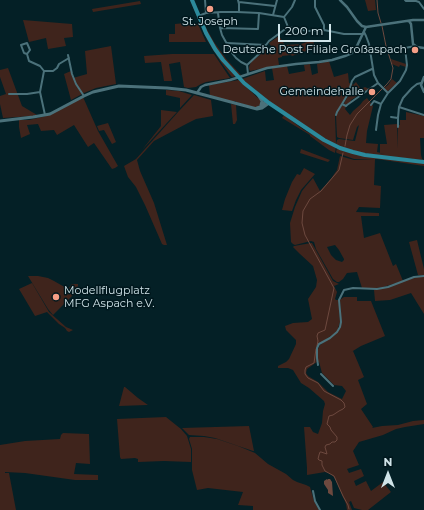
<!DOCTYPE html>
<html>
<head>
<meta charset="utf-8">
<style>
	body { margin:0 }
	#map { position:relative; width:424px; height:510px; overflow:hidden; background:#042026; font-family:Montserrat,sans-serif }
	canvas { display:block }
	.north { position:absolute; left:368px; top:454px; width:40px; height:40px; -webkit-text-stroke:3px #00171d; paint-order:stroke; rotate:0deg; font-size:11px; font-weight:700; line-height:16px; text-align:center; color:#d0e4e9 }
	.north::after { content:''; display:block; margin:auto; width:14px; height:18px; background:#d0e4e9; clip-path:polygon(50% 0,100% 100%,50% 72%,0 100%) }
	.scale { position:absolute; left:278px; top:24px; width:53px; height:18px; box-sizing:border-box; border:2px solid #d0e4e9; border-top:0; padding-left:5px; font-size:12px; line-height:14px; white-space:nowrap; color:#d0e4e9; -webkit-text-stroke:3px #00171d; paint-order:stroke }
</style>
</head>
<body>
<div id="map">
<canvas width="424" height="510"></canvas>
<div class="north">N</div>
<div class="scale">200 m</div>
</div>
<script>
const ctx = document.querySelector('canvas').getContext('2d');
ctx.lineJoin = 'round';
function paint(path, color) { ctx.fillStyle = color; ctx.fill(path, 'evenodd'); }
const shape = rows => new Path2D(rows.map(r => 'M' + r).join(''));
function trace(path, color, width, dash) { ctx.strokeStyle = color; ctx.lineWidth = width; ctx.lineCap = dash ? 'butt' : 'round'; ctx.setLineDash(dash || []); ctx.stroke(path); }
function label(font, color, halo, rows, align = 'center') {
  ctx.font = font + ' Montserrat,sans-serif'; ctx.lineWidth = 3; ctx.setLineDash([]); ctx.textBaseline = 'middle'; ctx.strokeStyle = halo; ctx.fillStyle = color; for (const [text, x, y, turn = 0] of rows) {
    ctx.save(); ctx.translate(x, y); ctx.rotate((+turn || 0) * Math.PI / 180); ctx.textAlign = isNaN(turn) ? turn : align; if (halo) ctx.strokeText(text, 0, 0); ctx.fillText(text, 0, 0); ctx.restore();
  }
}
const green = shape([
	[190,0,191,0,201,26,236,76,232,77,231,76,220,61,207,40],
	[365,0,375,0,376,10,368,11],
	[140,1,141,4,93,12,92,9],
	[199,14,201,14,201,16,203,16,202,17,203,22,214,42,227,60,241,75,238,76,219,53,207,33],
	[23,20,72,24,73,37,64,38,66,46,48,49,46,38,29,42],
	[185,23,198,24,206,42,169,42,169,34,175,34,175,24],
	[279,36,285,45,301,44,313,40,315,48,292,56,291,55,282,56,282,57,278,58,279,65,250,71,249,69,249,67,251,62,261,54,266,48,269,51,273,49,269,43],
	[111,46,116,84,96,88,84,93,71,100,64,74,71,71,73,78,87,74,85,51],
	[172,54,214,54,230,78,206,82,201,84,196,87,188,88,184,87,180,62,169,64,172,81,164,81,161,62,145,63,144,56],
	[391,59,406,64,406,67,400,65,399,67,392,64],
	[329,61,334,77,348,73,349,83,351,84,348,93,335,115,336,144,337,140,339,139,355,141,359,125,357,127,353,140,339,138,337,137,336,116,337,112,342,105,346,107,345,109,350,115,353,111,360,105,363,101,367,98,373,106,367,131,366,143,378,144,377,152,385,154,380,153,380,144,387,144,384,125,397,124,398,149,398,125,400,125,400,120,406,120,406,112,424,116,424,138,420,138,421,155,422,159,424,160,364,154,335,145,274,105,242,79,265,71,266,81,274,80,272,68,287,66,289,74,305,71,304,65,310,64,312,75,318,73,317,64],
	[8,68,22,106,37,115,33,116,3,118,0,104,0,96,6,94,0,77,0,70],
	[392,79,397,83,388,91,386,91,384,88,388,85],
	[239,80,260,100,260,105,256,108,236,102,236,101,232,102,210,96,209,85],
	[356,82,361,89,365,87,369,89,351,100,351,102,345,105,344,103,350,93,352,84,353,85],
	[166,90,179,91,192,95,180,108,180,98,166,95],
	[194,95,211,100,213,116,196,119,188,123,154,141,137,160,140,171,154,203,167,245,164,245,162,244,145,205,136,187,128,177,124,166,136,159,179,111],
	[83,97,98,131,118,166,115,168,112,169,94,143,88,147,74,125,57,135,54,130,41,131,38,124,27,125,30,134,21,138,19,127,19,120,29,120,46,116],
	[231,104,236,105,237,120,235,124,233,124],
	[161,110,177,112,142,150,161,126],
	[284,115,304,130,336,147,335,153,329,150,310,136,310,135,282,118],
	[108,123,116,142,112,144,104,130,99,131,97,126],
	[337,148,340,149,424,163,424,166,377,159,354,159,337,153,336,152],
	[301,149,330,160,328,162,300,153],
	[340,156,354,160,375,159,374,185,381,186,380,208,359,207,356,212,379,213,379,216,361,216,364,238,380,233,393,266,396,264,403,281,383,287,377,288,362,288,357,272,347,273,343,279,339,282,337,282,333,279,316,249,314,242,311,241,295,245,293,244,291,242,290,223,295,207,302,191,306,186,313,178,320,191,330,180,337,170],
	[335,245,339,250,344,259,344,260,342,262,336,260,331,255,327,247],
	[304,168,315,174,301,190,296,200,292,211,282,210,285,199,292,182,297,174,300,175],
	[417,240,424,269,424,275,418,275,409,242],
	[311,243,312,243,333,281,339,284,334,286,337,292,335,299,336,300,339,300,340,322,337,332,319,344,317,348,317,362,307,369,306,373,308,376,318,382,328,392,342,399,346,391,342,386,334,385,322,373,319,362,318,362,318,349,320,345,330,338,337,332,340,327,341,321,340,300,341,299,344,297,357,297,357,301,371,301,385,336,361,346,348,354,353,351,364,377,358,380,367,404,361,409,373,427,372,428,382,426,398,425,413,421,424,420,424,424,405,427,396,429,383,435,359,442,353,451,359,465,347,469,349,473,361,469,364,476,354,481,356,486,366,481,371,491,383,482,391,492,368,510,362,510,354,508,351,501,349,502,352,510,347,510,346,504,336,481,334,477,329,473,325,472,307,475,307,468,304,427,310,427,313,432,318,434,322,423,323,411,325,404,324,401,309,388,301,383,293,370,288,368,278,368,278,366,286,362,289,359,296,344,296,340,286,330,285,326,293,323,308,322,312,319,308,299,316,287,317,280,313,266,300,254,293,247,294,246],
	[28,276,38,276,48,278,54,281,68,289,72,284,78,284,78,294,73,295,53,315,48,309],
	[424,276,424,314,411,293,390,300,375,301,374,290,379,289,417,277],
	[32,283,49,312,66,327,73,330,69,332,67,331,65,328,59,324,47,312,35,316,19,289],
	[124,387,125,387,138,398,148,405,147,405,119,406],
	[166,417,181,429,187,436,191,449,191,462,164,461,138,462,138,459,135,458,121,459,120,457,117,419],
	[249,426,254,451,253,451,215,438,204,436,189,435,182,428],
	[63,433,89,434,90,464,76,463,74,474,98,475,98,480,75,480,25,473,5,472,5,473,9,473,16,510,0,510,0,445,25,441,60,439,61,435],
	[190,437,204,437,217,439,238,446,255,453,268,464,286,474,293,480,297,482,306,485,310,487,314,501,319,510,253,510,253,506,238,505,243,492,208,488,197,490,192,470,192,449,189,439]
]);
const water = shape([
	[327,479,328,480,328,479,330,479,332,482,333,496,328,493,328,490,324,484,324,481]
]);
const stream = shape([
	[377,0,378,13,381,23],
	[345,146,347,135,350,125,357,114,387,84,391,79,393,68,386,46,382,26],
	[317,346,318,341,317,336,318,333,325,330,334,288,305,235,302,223,303,211,310,199,321,191,339,170,343,153],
	[316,349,314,363,306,367,305,370,305,374,308,378,318,383,324,391,341,400,344,403,345,407,343,409,339,411,333,415,329,416,327,424,330,427,331,430,337,437,337,440,335,442,332,442,330,444,326,445,325,447,327,454,321,452,320,452,319,455,318,459,319,460,322,461,322,465,325,471,334,476,343,496,348,505,349,509]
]);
const minor = shape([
	[205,0,206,13],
	[238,0,239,4,239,12],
	[295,0,292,7,284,17,288,27,308,31,324,30,344,34,363,34],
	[315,0,315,7,324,25,324,30],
	[405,0,406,1,416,1,419,2,424,9],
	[239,2,275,6],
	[218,13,220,28,222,35,232,53,236,58,241,62,247,65],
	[201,15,206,13,221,12,237,12,259,13,284,17],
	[273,15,277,0],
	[220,28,258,29,259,13],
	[364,32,366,36,369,44,374,75,378,83,388,93],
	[227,43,266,45],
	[27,54,24,53,21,45,27,43,30,50,27,54,29,61,40,66,44,71],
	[68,55,72,74,76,84,84,96],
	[248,74,247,65,260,53,269,41,288,27],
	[9,94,27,94,40,92],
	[342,104,348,94,352,81,355,77,372,69],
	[371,105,374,101,381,104],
	[399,107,424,115],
	[45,115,40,92,44,71,53,71,57,68,59,64,69,58],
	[336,115,337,112,342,104,346,106,347,105,378,83],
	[391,117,398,118],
	[398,127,398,118,399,107,403,98,412,88,417,84,421,83],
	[376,130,378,115,381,104,388,93,400,81,406,70,407,65,405,48,415,46],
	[318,365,317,358,317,348,319,344,330,338,337,332,340,327,341,322,339,300,344,290,353,288,377,289,388,287,414,277,424,276],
	[321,374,333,386],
	[313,491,315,501,320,510]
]);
const tertiary = shape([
	[340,0,347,7,357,21,362,26,366,27],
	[409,21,411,24,413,44,417,47,424,48],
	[366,27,413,20,424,20],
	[424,77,421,85,424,92],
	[197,93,201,87,205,85,230,80,267,68,296,64,319,62,332,60,345,56,352,53,356,48,366,27]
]);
const secondary = shape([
	[258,95,262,101,261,105],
	[257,108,260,107,266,101],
	[0,121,33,117,50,114,84,96,93,92,119,86,167,88,186,90,257,109,262,108,269,103]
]);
const primary = shape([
	[192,0,206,33,215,49,223,60,244,83,269,103,324,140,340,148,353,152,365,155,424,162]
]);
const markers = [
	[210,9,4,"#f49e86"],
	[415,50,4,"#f49e86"],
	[372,92,4,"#f49e86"],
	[56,297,4,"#f49e86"]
];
const poiNames = [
	["St. Joseph",210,22,"center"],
	["Deutsche Post Filiale Großaspach",407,50],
	["Gemeindehalle",364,92],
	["Modellflugplatz",64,291,"left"],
	["MFG Aspach e.V.",64,304,"left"]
];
paint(green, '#3f241c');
paint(water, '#6d493f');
trace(stream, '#6d493f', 1);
trace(minor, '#4b717a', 2);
trace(tertiary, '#4b717a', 2.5);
trace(secondary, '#4b717a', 3);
trace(primary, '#2c8a9c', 4);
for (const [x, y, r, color] of markers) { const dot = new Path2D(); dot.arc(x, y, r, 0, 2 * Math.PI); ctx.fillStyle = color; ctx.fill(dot); trace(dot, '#00171d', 1.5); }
label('11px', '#d0e4e9', '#00171d', poiNames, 'right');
</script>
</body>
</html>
